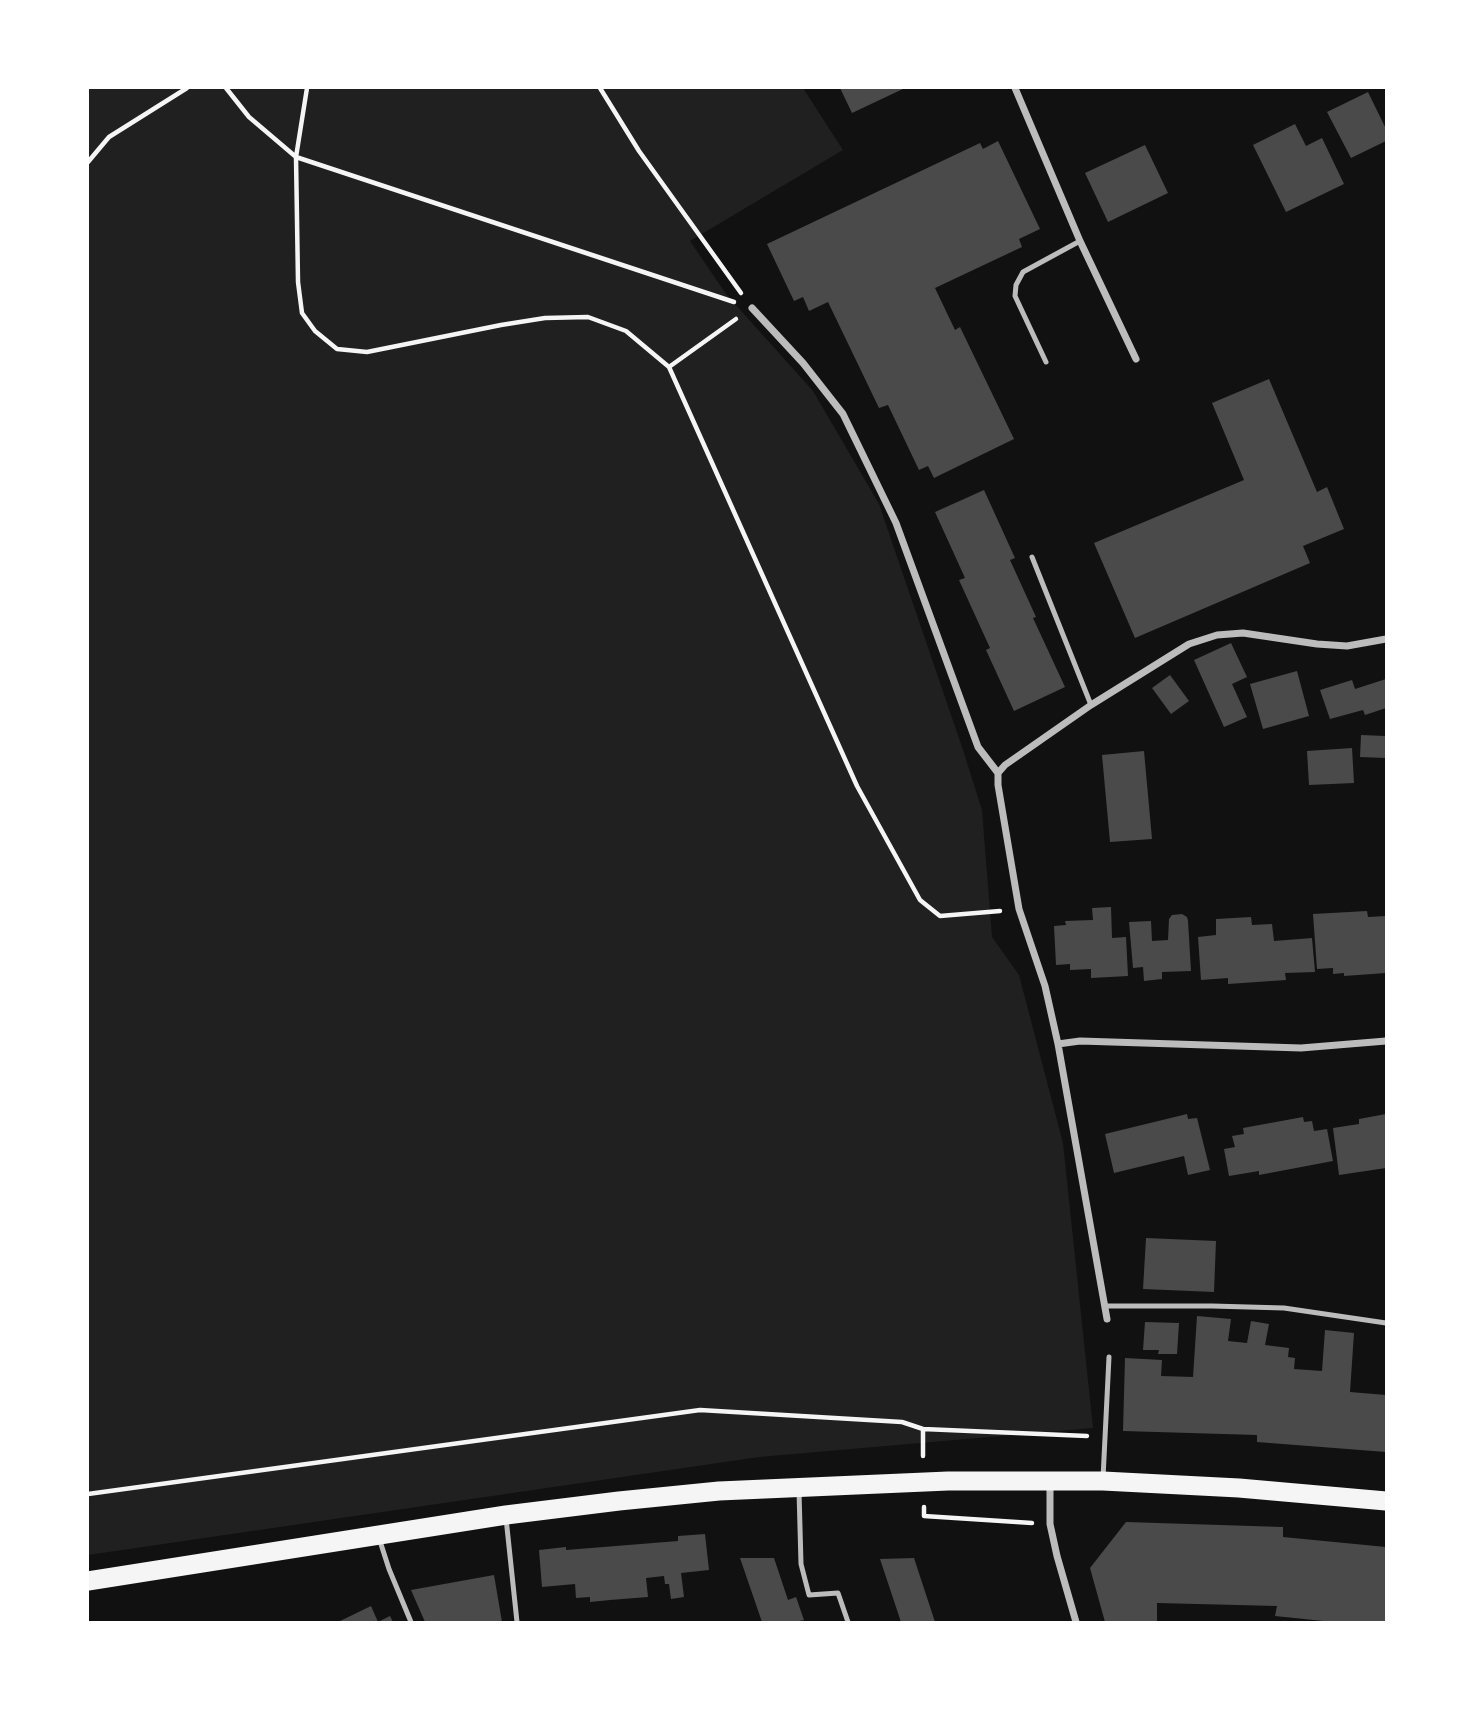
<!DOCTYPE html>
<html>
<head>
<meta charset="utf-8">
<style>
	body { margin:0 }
	#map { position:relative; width:1474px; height:1710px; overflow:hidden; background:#111; font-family:"Archivo Narrow",sans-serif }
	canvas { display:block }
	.frame { position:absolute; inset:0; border:89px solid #fff; pointer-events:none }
</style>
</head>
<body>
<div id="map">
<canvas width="1474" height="1710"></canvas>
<div class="frame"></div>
</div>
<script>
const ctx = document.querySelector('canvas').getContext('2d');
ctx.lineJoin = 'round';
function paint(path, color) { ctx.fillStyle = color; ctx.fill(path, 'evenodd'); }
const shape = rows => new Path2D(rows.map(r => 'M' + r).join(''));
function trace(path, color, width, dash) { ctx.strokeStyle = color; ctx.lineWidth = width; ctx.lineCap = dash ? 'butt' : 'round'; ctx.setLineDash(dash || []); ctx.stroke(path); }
const green = shape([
	[88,88,803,88,843,150,690,241,726,294,813,391,879,504,963,750,982,810,992,937,1019,975,1063,1143,1093,1428,759,1457,88,1555]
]);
const building = shape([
	[840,88,905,88,852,113],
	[1368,92,1386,129,1386,141,1351,158,1327,112],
	[1295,124,1306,146,1322,138,1344,184,1286,212,1253,145],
	[998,141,1040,229,1019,239,1022,247,935,288,955,330,960,327,1014,439,934,478,928,466,919,470,888,405,879,408,828,302,809,311,803,297,794,301,767,244,980,143,983,149],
	[1145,145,1168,193,1108,222,1085,173],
	[1269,379,1317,492,1327,487,1344,529,1303,546,1310,563,1135,638,1094,543,1244,480,1212,403],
	[984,490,1015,558,1010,560,1036,617,1033,618,1065,687,1014,711,986,650,990,648,959,580,965,578,935,512],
	[1231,643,1247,677,1232,684,1247,717,1224,727,1194,660],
	[1297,671,1309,716,1263,729,1250,684],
	[1170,675,1189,701,1171,714,1152,688],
	[1386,679,1386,708,1365,715,1363,710,1330,719,1320,690,1352,680,1355,689],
	[1361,735,1386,736,1386,758,1360,757],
	[1352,748,1354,783,1309,785,1307,751],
	[1144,751,1152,839,1110,842,1102,755],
	[1111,907,1112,938,1126,937,1128,976,1091,978,1091,969,1070,970,1070,964,1056,965,1054,926,1066,925,1065,921,1093,920,1092,908],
	[1367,911,1368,917,1386,916,1386,973,1344,976,1344,973,1333,974,1333,968,1317,969,1313,914],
	[1182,914,1187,917,1188,921,1191,971,1162,972,1162,979,1144,981,1143,967,1133,968,1129,922,1151,921,1152,941,1168,940,1169,919,1172,915],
	[1251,917,1252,925,1272,924,1274,941,1312,938,1315,972,1285,973,1286,980,1228,984,1228,978,1201,980,1198,937,1216,935,1216,919],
	[1187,1114,1188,1119,1197,1118,1210,1170,1188,1175,1184,1156,1114,1173,1105,1134],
	[1386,1114,1386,1168,1339,1175,1333,1128,1359,1124,1359,1119],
	[1303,1117,1304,1122,1312,1121,1314,1131,1327,1129,1333,1161,1259,1175,1259,1171,1229,1176,1224,1149,1235,1147,1232,1136,1244,1134,1243,1128],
	[1146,1238,1216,1241,1214,1292,1143,1289],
	[1197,1316,1231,1319,1228,1341,1247,1343,1251,1321,1269,1324,1265,1345,1289,1348,1288,1357,1295,1358,1294,1369,1322,1371,1325,1330,1354,1333,1350,1392,1386,1395,1386,1452,1257,1442,1257,1435,1123,1431,1125,1358,1162,1360,1161,1376,1193,1377],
	[1145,1322,1179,1323,1177,1354,1158,1354,1159,1350,1143,1350],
	[1126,1522,1283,1527,1283,1537,1386,1547,1386,1622,1333,1622,1275,1616,1277,1606,1157,1603,1157,1622,1105,1622,1090,1568],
	[705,1534,709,1570,681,1573,684,1597,671,1599,669,1584,665,1584,664,1576,646,1578,648,1597,610,1600,590,1602,590,1597,576,1598,575,1584,542,1587,539,1550,566,1547,566,1550,678,1541,678,1536],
	[740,1558,774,1558,788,1600,796,1597,804,1620,795,1622,762,1622],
	[914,1558,935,1622,901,1622,880,1559],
	[494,1575,502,1622,425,1622,411,1590],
	[371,1606,378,1622,390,1616,393,1622,338,1622]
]);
const path = shape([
	[226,88,249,117,296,157,298,282,302,313,315,331,337,349,367,352,501,325,545,318,588,317,626,331,669,367,857,786,920,900,940,916,1000,911],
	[307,88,296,157,734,302],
	[600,88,639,151,741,293],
	[88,162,109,137,187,88],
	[669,367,736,319],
	[923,1429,923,1456],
	[88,1494,700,1410,902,1422,923,1429,1087,1436],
	[924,1507,924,1516,1032,1523]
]);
const service = shape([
	[1046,362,1015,296,1016,285,1023,272,1080,241],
	[1032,557,1091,705],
	[1105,1306,1212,1306,1284,1308,1386,1323],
	[1103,1478,1109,1357],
	[799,1491,801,1564,809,1595,838,1593,848,1622],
	[506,1518,517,1622],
	[379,1538,389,1569,411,1622]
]);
const minor = shape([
	[1015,88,1080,241,1136,359],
	[752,308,803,363,843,414,896,523,978,747,998,773],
	[1058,1044,1080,1041,1301,1048,1386,1041],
	[1107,1319,1058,1044,1045,986,1019,909,998,785,998,773,1005,765,1091,705,1189,644,1217,635,1243,633,1317,644,1347,646,1386,639],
	[1050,1481,1050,1524,1057,1556,1076,1622]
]);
const trunk = shape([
	[88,1581,506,1515,619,1501,719,1491,948,1481,1103,1481,1239,1488,1386,1501]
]);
paint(green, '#202020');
paint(building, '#4a4a4a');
trace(path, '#f5f5f5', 4.5);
trace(service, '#bcbcbc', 5);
trace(minor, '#bcbcbc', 7);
trace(trunk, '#f5f5f5', 19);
</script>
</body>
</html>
